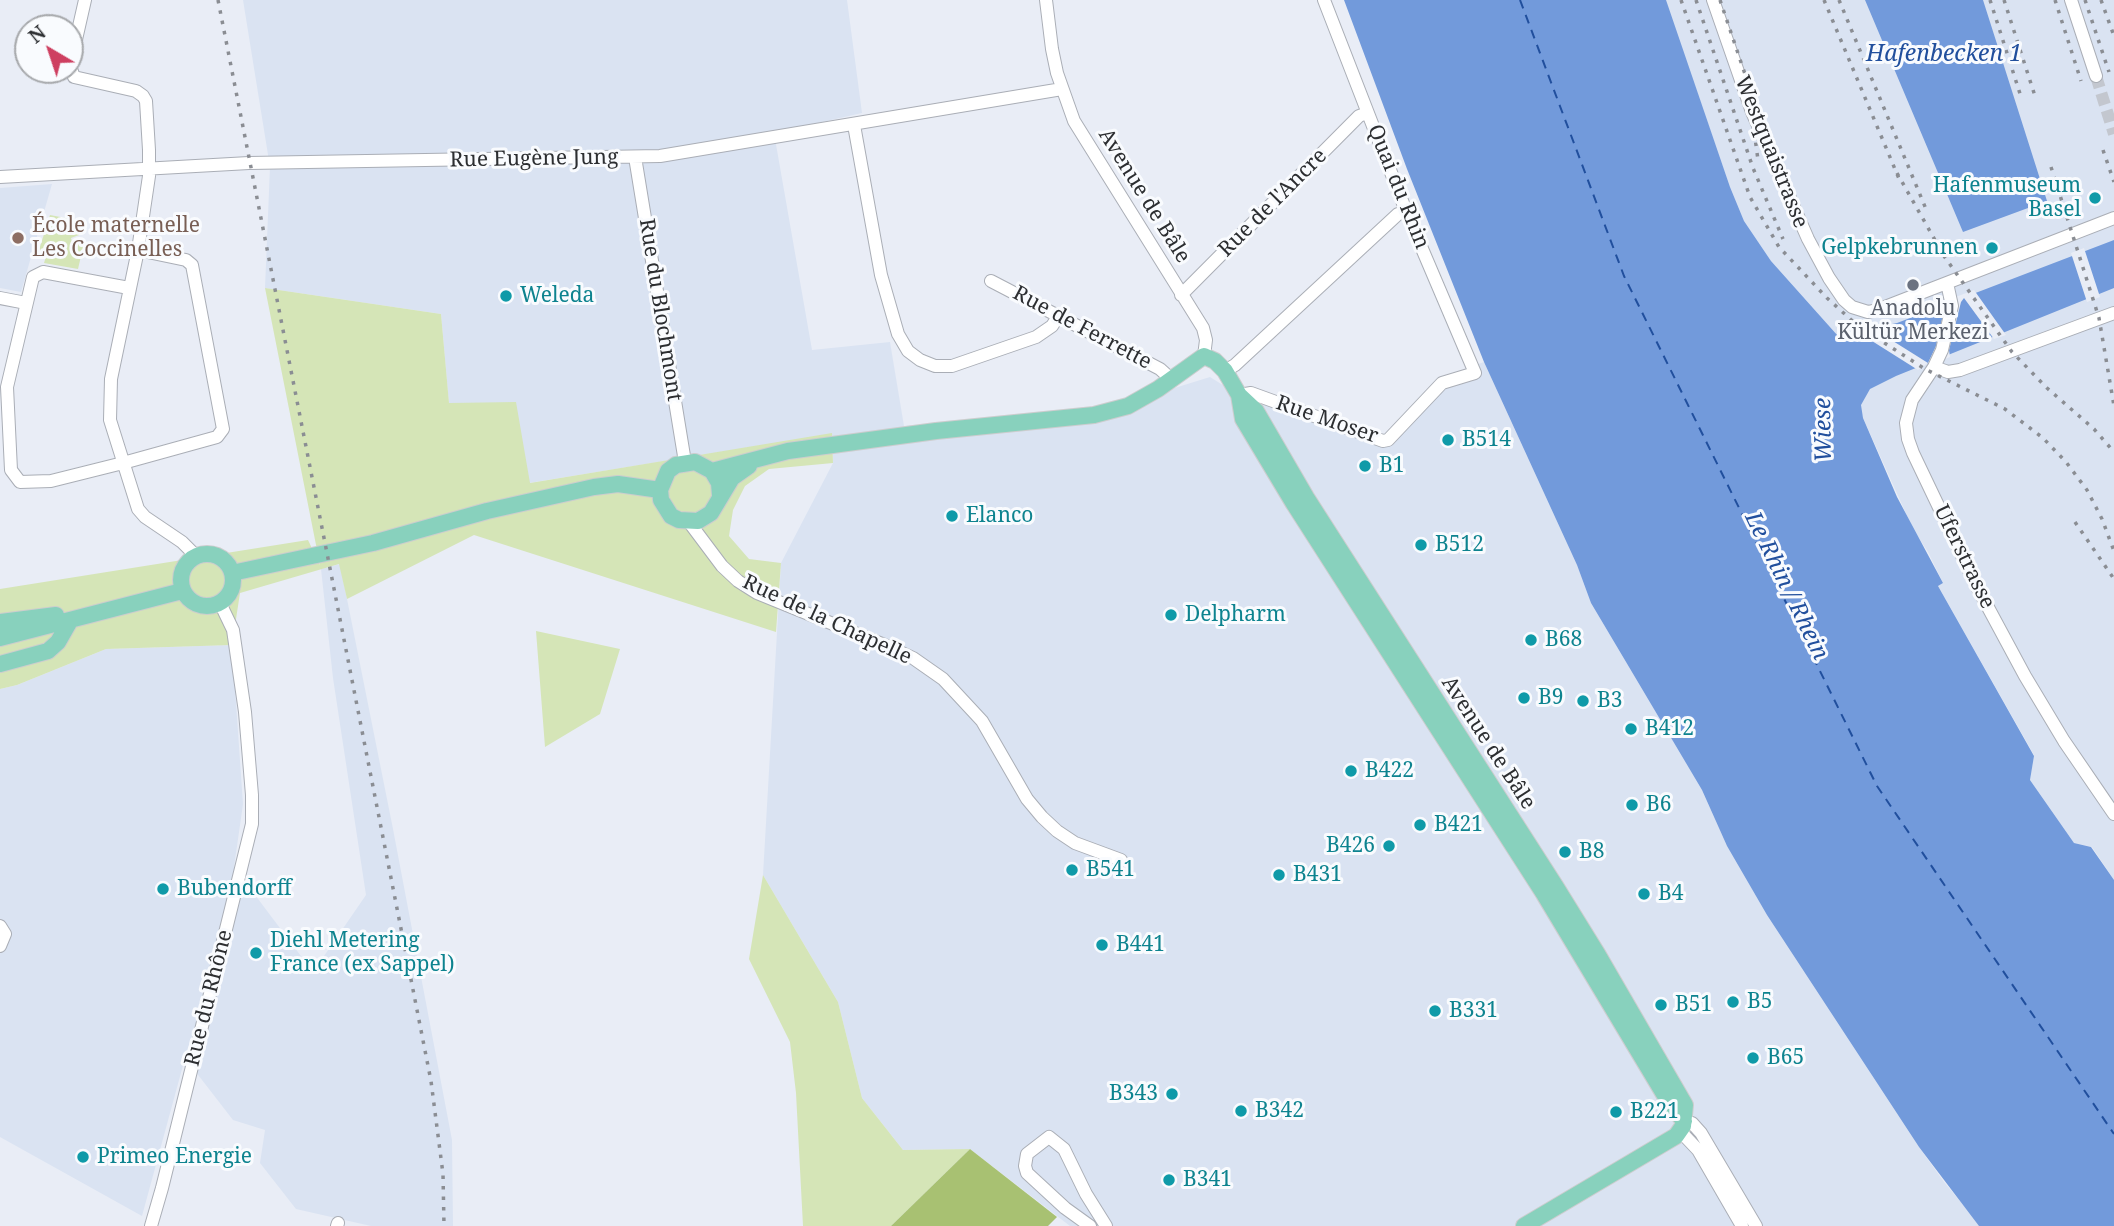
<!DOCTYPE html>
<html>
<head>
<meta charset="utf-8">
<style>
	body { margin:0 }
	#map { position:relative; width:2114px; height:1226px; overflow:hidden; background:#e9edf6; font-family:"Noto Serif",serif }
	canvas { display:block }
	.north { position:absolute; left:14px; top:14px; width:70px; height:70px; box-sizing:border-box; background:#f9fbfe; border:2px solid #a7a9ac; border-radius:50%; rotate:321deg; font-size:19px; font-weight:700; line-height:28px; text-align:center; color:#2c2e31 }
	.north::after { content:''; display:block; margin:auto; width:24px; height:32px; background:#ce3f60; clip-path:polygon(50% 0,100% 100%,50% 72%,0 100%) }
</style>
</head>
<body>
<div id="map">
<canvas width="2114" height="1226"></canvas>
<div class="north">N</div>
</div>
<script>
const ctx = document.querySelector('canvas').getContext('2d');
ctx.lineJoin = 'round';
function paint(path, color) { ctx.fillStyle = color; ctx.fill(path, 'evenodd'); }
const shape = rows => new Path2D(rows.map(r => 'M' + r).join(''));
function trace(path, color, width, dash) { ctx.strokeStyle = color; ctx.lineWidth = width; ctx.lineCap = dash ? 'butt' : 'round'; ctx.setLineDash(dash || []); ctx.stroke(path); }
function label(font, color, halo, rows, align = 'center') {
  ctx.font = font + ' "Noto Serif",serif'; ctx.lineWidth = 6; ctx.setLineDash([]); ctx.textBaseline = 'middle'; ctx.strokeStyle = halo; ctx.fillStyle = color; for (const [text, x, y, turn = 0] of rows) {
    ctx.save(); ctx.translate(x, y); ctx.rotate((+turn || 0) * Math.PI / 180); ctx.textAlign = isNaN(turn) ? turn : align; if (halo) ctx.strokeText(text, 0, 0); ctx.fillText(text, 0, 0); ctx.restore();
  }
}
const built = shape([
	[243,0,847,0,862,113,774,133,812,350,890,342,904,426,1094,413,1210,377,1234,392,1384,438,1440,378,1484,362,1577,565,1591,603,1702,790,1727,846,1767,915,1919,1147,1944,1182,1981,1226,1070,1226,970,1149,903,1150,862,1098,838,1002,763,875,781,563,833,463,832,434,529,483,449,404,441,314,265,288,270,167],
	[1665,0,2114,0,2114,880,2092,847,2074,843,2030,780,2034,755,1938,586,1943,583,1928,552,1913,529,1863,418,1838,336,1771,261,1744,221,1730,187],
	[52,184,21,292,0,288,0,188],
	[340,564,393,829,452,1140,453,1226,371,1226,296,1209,260,1163,265,1130,233,1120,185,1058,142,1216,0,1137,0,689,17,685,106,649,232,645,243,804,234,867,313,972,366,895,333,678,321,569]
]);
const green = shape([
	[50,215,81,221,79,235,71,238,72,242,85,239,78,269,44,263,47,253,39,250],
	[265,288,441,314,449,403,516,402,530,483,832,433,833,463,769,469,745,486,733,510,729,536,749,559,781,563,776,632,474,535,347,599,339,564,240,593,232,645,106,649,17,685,0,689,0,589,308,540,320,565],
	[536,631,620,649,600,714,545,747],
	[763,875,838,1002,862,1098,903,1150,970,1149,891,1226,803,1226,796,1093,790,1042,749,959]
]);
const forest = shape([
	[970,1149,1057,1217,1048,1226,891,1226]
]);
const water = shape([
	[1344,0,1666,0,1730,187,1744,221,1771,261,1838,336,1897,323,2114,240,2114,288,1896,376,1870,389,1861,405,1863,418,1897,497,1943,583,1938,586,2034,756,2030,780,2074,843,2091,847,2114,880,2114,1226,1979,1226,1919,1147,1767,915,1727,846,1702,790,1591,603,1577,565,1484,362,1407,169],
	[1865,0,1983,0,2047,201,1963,232]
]);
const pier = shape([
	[2084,248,2100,297,2087,302,2071,253],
	[1974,290,2006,335,1994,339,1964,298,1961,302,1949,350,1950,357,1935,363,1928,363,1918,370,1853,329,1869,326,1928,363,1936,346,1943,315,1940,303]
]);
const ferry = shape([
	[1520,0,1624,276,1877,786,2114,1134]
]);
const minorTunnel = shape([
	[2096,76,2114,134]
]);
const minor = shape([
	[85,0,70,66,74,77,136,91,143,96,146,101,149,150,149,176,138,250,111,379,110,420,138,509,145,517,182,542,196,556],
	[1046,0,1052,49,1057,73,1074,121,1203,328,1206,340,1204,356],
	[1713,0,1752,112,1808,239,1829,278,1844,300,1852,307,1868,312,1877,310,2114,218],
	[2071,0,2096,76],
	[854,125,881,275,898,334,908,351,920,360,935,366,952,366,1036,337,1052,326,1059,315],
	[635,157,685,462],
	[0,177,249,163,660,156,1062,89],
	[991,281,1160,369,1171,379],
	[1947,283,1952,306,1942,350,1934,367,1912,400,1906,423,1908,439,1913,453,1976,585,2025,676,2064,741,2114,814],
	[129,288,43,272,33,277,7,387,11,470,20,482,51,481,123,463,217,437,223,429,192,265,186,260,138,250],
	[1181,295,1359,116,1367,113],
	[0,298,26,303],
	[1934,367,1948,372,1960,370,2114,313],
	[1225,371,1235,365,1398,214,1406,211],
	[1239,395,1251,393,1383,441,1388,440,1442,383,1475,373,1406,211,1324,0],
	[689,522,722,566,738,581,757,593,887,646,913,658,943,679,982,721,1027,799,1042,817,1057,831,1075,843,1121,860],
	[0,926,5,934,0,946],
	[1684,1121,1692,1123,1701,1133,1756,1226],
	[1680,1131,1698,1150,1742,1226],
	[151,1226,162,1188,252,824,252,795,245,712,233,630,220,603],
	[337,1226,338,1223],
	[1090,1226,1065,1208,1027,1173,1025,1166,1027,1154,1049,1137,1064,1149,1086,1194,1106,1226]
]);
const major = shape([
	[1239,395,1243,419,1294,504,1544,894,1670,1104,1684,1121],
	[712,471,788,451,936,431,1094,415,1128,406,1158,389,1204,356,1215,361,1225,371,1239,395,1256,411,1306,497,1556,887,1598,955,1685,1105,1683,1126,1676,1136,1524,1226],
	[720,495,719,483,712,471,695,462,676,465,668,471,660,490,661,500,671,516,679,520,698,521,711,513,732,478,749,466],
	'181 580a26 26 0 1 1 52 0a26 26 0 1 1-52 0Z',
	[232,573,373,543,487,511,594,487,618,484,660,490],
	[0,622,56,615],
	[0,638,182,591],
	[0,664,48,651,58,642,70,621]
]);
const rail = shape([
	[218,0,431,1081,443,1174,444,1226],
	[1681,0,1750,197,1779,247,1827,298,1858,326,1925,369,2005,409,2043,438,2066,462,2087,490,2102,519,2114,551],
	[1696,0,1753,168,1783,239],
	[1720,0,1748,83,1773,141],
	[1824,0,1900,181],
	[1839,0,1926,209],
	[1990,0,2022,100],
	[2004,0,2035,96],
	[2055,0,2081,81],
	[2085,0,2109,72],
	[2101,0,2114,36],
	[1750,101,1758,160],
	[2103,150,2114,182],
	[2051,167,2099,318,2114,406],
	[1897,173,1944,256,2012,352,2047,388,2094,429,2114,452],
	[2075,522,2114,579]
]);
const markers = [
	[2095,198,7,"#0f9aa8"],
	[18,238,7,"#8d6e63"],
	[1992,248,7,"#0f9aa8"],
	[1913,285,7,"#6b7280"],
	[506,296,7,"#0f9aa8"],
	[1448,440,7,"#0f9aa8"],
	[1365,466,7,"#0f9aa8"],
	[952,516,7,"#0f9aa8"],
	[1421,545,7,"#0f9aa8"],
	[1171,615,7,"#0f9aa8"],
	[1531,640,7,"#0f9aa8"],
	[1524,698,7,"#0f9aa8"],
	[1583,701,7,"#0f9aa8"],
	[1631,729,7,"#0f9aa8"],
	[1351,771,7,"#0f9aa8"],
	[1632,805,7,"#0f9aa8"],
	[1420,825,7,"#0f9aa8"],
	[1389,846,7,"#0f9aa8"],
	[1565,852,7,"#0f9aa8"],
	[1072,870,7,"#0f9aa8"],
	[1279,875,7,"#0f9aa8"],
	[163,889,7,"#0f9aa8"],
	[1644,894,7,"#0f9aa8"],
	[1102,945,7,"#0f9aa8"],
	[256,953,7,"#0f9aa8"],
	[1733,1002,7,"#0f9aa8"],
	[1661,1005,7,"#0f9aa8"],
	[1435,1011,7,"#0f9aa8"],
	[1753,1058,7,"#0f9aa8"],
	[1172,1094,7,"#0f9aa8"],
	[1241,1111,7,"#0f9aa8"],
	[1616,1112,7,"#0f9aa8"],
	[83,1157,7,"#0f9aa8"],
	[1169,1180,7,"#0f9aa8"]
];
const streetNames = [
	["Westquaistrasse",1771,152,68],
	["Rue Eugène Jung",534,159,-1],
	["Quai du Rhin",1398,187,68],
	["Avenue de Bâle",1144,196,58],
	["Rue de l'Ancre",1273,203,-45],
	["Rue du Blochmont",660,310,81],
	["Rue de Ferrette",1082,328,28],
	["Rue Moser",1327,420,19],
	["Uferstrasse",1964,557,64],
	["Rue de la Chapelle",827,620,25],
	["Avenue de Bâle",1488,743,57],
	["Rue du Rhône",209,998,-76]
];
const cultureNames = [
	["Hafenmuseum",2081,186,"right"],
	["Basel",2081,210,"right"],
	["Gelpkebrunnen",1978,248,"right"],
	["Weleda",520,296],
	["B514",1462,440],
	["B1",1379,466],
	["Elanco",966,516],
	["B512",1435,545],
	["Delpharm",1185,615],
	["B68",1545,640],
	["B9",1538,698],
	["B3",1597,701],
	["B412",1645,729],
	["B422",1365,771],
	["B6",1646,805],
	["B421",1434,825],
	["B426",1375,846,"right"],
	["B8",1579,852],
	["B541",1086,870],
	["B431",1293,875],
	["Bubendorff",177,889],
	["B4",1658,894],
	["Diehl Metering",270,941],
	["France (ex Sappel)",270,965],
	["B441",1116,945],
	["B5",1747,1002],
	["B51",1675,1005],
	["B331",1449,1011],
	["B65",1767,1058],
	["B343",1158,1094,"right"],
	["B342",1255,1111],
	["B221",1630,1112],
	["Primeo Energie",97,1157],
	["B341",1183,1180]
];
const educationNames = [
	["École maternelle",32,226],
	["Les Coccinelles",32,250]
];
const worshipNames = [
	["Anadolu",1913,309],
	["Kültür Merkezi",1913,333]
];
const waterNames = [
	["Hafenbecken 1",1944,54],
	["Wiese",1824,430,-91],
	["Le Rhin / Rhein",1786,586,64]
];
paint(built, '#dae3f2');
paint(green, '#d5e5b7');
paint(forest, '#a8c172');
paint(water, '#729adb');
paint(pier, '#e9edf6');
trace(ferry, '#214f9d', 2, [9, 7]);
trace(minorTunnel, '#c3c7cf', 12, [12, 6]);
trace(minor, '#aaaeb6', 14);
trace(major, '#cccdce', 18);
trace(minor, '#fff', 12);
trace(major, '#88d1bd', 16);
trace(rail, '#8a8d93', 3.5, [3.5, 7]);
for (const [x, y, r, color] of markers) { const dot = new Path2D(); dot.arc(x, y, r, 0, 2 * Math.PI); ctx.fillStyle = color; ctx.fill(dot); trace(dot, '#f9fbfe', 2.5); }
label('21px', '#2c2e31', '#f9fbfe', streetNames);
label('21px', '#0d838f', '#f9fbfe', cultureNames, 'left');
label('21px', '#785e54', '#f9fbfe', educationNames, 'left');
label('21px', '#5b616d', '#f9fbfe', worshipNames);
label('italic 23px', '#214f9d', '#f9fbfe', waterNames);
</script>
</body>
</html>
